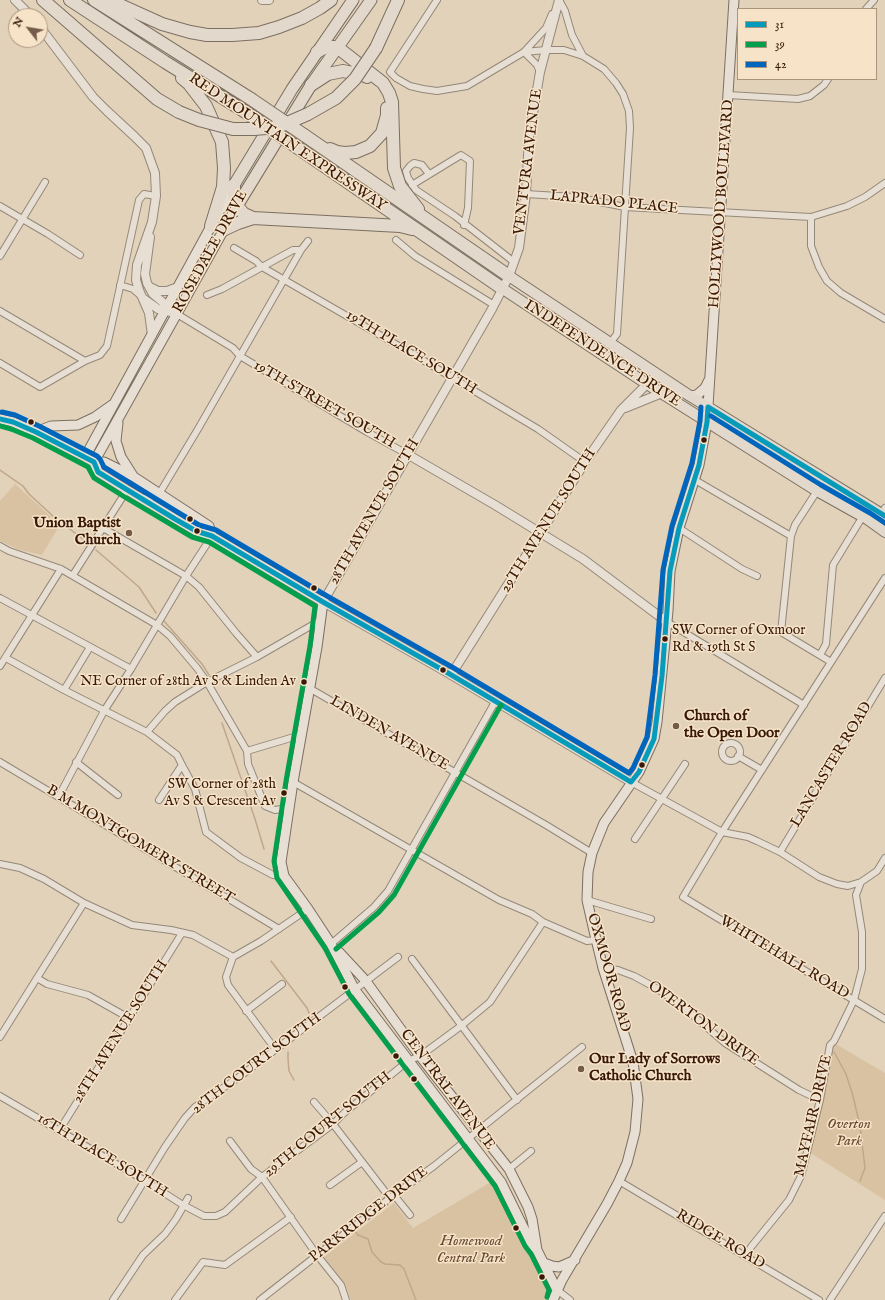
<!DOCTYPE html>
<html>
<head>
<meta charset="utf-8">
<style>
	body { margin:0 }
	#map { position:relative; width:885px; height:1300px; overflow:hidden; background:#e2d2ba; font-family:"IM FELL English",serif }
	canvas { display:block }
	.legend { position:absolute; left:737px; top:8px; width:140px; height:72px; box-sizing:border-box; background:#f7e4c8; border:1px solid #ab937c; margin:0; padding:5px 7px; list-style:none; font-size:12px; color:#38190a }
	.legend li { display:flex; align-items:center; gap:8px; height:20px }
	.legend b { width:20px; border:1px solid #ab937c }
	.north { position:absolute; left:8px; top:8px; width:40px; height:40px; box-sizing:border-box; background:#f7e4c8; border:1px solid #ab937c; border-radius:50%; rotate:301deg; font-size:11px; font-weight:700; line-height:16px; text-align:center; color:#38190a }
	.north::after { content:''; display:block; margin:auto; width:14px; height:18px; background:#745a48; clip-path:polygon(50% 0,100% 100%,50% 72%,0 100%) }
</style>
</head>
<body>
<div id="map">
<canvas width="885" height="1300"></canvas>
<ul class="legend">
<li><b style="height:5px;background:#069bba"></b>31</li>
<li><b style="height:5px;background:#039f4d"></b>39</li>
<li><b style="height:5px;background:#0065bd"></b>42</li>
</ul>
<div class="north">N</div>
</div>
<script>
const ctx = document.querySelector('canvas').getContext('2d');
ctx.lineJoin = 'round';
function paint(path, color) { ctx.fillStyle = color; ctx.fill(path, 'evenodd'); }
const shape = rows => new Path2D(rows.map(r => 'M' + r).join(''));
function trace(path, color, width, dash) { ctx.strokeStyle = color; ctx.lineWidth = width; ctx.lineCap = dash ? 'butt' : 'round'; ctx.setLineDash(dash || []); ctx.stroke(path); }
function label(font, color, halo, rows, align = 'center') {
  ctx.font = font + ' "IM FELL English",serif'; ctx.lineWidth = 3; ctx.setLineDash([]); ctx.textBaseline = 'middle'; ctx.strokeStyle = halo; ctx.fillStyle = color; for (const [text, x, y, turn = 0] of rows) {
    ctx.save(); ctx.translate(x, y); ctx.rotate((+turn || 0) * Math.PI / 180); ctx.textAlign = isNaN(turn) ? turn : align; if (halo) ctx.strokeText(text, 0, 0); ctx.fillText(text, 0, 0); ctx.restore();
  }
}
const green = shape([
	[15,484,60,525,42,555,20,550,0,541,0,501],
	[834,1043,885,1073,885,1200,809,1152],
	[491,1182,550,1291,547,1300,351,1300,345,1284,324,1257,394,1203,413,1228]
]);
const stream = shape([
	[0,470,23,486,29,494,54,517,88,543],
	[96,550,139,587,156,613],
	[164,621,202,664,209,675],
	[222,723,255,819,264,849],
	[271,961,307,1008,309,1013],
	[288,1052,288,1059,289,1071,294,1080],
	[834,1052,846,1074,853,1096,860,1126,865,1168,860,1181],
	[354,1230,358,1235,368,1239,372,1252,381,1262,385,1264,400,1265,404,1269,416,1300]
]);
const minor = shape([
	[437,0,390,72,396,78,410,86,423,89,437,91,467,86,524,52,546,28,552,14],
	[559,0,565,11,572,35,583,56],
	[866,9,874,0],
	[524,52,546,50,564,50,583,56,604,69,616,83,623,94,629,111,630,128,625,207,617,334,610,343],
	[524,52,537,65,540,72],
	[728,95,798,99,810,96,824,85,828,79],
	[429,174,422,165,414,163,410,166,406,171,408,178,416,190,455,216,514,262],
	[412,185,461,155,470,161,468,208,464,225],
	[526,194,575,197,625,207,811,217,847,206,865,197,885,183],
	[0,206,48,234,80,255],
	[811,217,811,246,819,267,827,281,841,293,885,319],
	[396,240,415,256,494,305],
	[234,248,256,261,262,267,411,353,538,429,585,462],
	[0,256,45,182],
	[120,285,133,289,141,296],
	[207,295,222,289,293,250,301,250,308,241],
	[0,311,85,361],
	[177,314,233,348,240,356,367,432,407,454],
	[0,363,40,387,85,361,100,355,107,346,139,200,144,194,156,196],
	[814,472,817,491],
	[695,480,791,536],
	[142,499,152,497,159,494,198,429,301,250],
	[867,519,881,514,885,508],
	[103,528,186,576,199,587,236,633,257,657],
	[679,528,742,569,757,576],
	[0,546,9,551,61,569,157,625,170,636,197,668,207,682,247,751,248,764,265,806,275,810,289,808],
	[73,575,127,490],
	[885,578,722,832,683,897,885,1019],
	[0,598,131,669],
	[667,622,804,705],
	[820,655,826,644,833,565,863,516],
	[6,658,64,690,147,732],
	[831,662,781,632,791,536,795,525,817,491,834,485],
	[0,666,61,569],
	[309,688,546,825,592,853],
	[64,690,90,647],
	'722 752a9 9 0 1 1 18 0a9 9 0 1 1-18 0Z',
	[247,751,294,737,302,737],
	[738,756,762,770],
	[0,762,279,929],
	[76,762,118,795],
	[182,765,195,789,206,832,241,858,273,875,284,876],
	[293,782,499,900,532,914,543,922,587,941,596,940],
	[631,782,722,832,748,837,757,841,780,852,819,877,837,884,848,886,861,882],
	[59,796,104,711,131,669,186,576,212,536],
	[159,800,182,765,177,755,147,732,165,711,175,702,207,682,257,657,321,620],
	[635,839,685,764],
	[780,852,885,678],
	[0,864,20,868,44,879,84,903,132,925,171,930,193,935,233,957],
	[587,900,651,919],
	[331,944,374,907,388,891,495,702],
	[233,957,226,977,228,985,275,1049],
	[233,957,261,941,308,909],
	[412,959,517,1100],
	[603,968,618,970,634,976,656,988,682,1006,725,1043,799,1090,820,1100],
	[37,978,47,984,88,995,129,1018],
	[246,1011,282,984],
	[0,1037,84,903],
	[0,1096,144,1180,183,1205,204,1216,216,1216,225,1212,262,1177,333,1124,344,1113,408,1061,420,1056,461,1026,490,1002,543,922],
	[314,1102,333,1124,390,1198],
	[59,1131,182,933],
	[230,1141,251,1169,262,1177,317,1255,341,1285,346,1300],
	[509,1169,531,1151],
	[619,1181,819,1300],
	[330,1185,362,1162],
	[394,1195,410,1215],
	[121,1219,165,1147,185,1118,195,1107,239,1077,398,957],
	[746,1256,751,1247,789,1200,801,1176,820,1100,830,1045,834,1041,854,1000,862,969,862,932,856,895,861,882,877,871,885,858],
	[557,1290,570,1300],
	[113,1300,143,1255,165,1234,176,1219,188,1198],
	[175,1300,203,1262,225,1265,291,1217],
	[260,1300,390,1198,434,1166,582,1047],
	[830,1300,885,1216]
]);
const tertiary = shape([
	[15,0,31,16],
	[262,0,269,0],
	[559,0,540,72,529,137,526,194,519,248,509,276,492,309,323,602,448,673,631,782],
	[40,27,93,97,107,111,134,136,146,148,155,173,156,196,152,222,137,265,136,280,139,290,149,313,152,335],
	[150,237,145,274,147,283,153,294,177,314],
	[150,287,158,291,167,291,178,287],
	[144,299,158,309,171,312],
	[625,408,662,393],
	[407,454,495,505,583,559,667,622],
	[451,675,585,462,621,410,647,384,658,375]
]);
const secondary = shape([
	[690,396,697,395,705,388,709,380],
	[0,419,13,422,36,432,85,457,94,462,98,472,127,490,196,531,212,536,323,602,317,647,293,782,281,862,284,876,308,909,331,944,355,990,501,1182,531,1243,537,1250],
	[118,423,116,441,121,457,133,476],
	[36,432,51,426,78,425,95,417,112,405],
	[85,457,233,186],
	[94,462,237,206],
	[94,462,104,462,134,477,209,526,212,536],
	[339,952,365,980,420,1056,509,1169,528,1207,532,1219,537,1250,557,1290],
	[544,1263,552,1266,559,1267,575,1260],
	[553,1300,562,1280,607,1204,619,1181,627,1163,635,1132,638,1099,633,1062,603,968,594,931,587,900,588,872,592,853,604,823,639,772,654,739,657,722,668,611,670,571,679,528,699,465,707,422,734,0]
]);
const primary = shape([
	[509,276,690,396,885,516],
	[503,289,647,384,817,491,867,519,885,532]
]);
const trunk = shape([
	[234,185,292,89,353,0],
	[237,206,311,85,371,0]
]);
const motorway = shape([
	[43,0,157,99,179,112],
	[70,0,165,62,244,111],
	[94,0,251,99],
	[109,0,162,24,190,32,207,35,232,35,259,33,279,27,302,18,320,8,331,0],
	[376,48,398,0],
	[317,52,326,47,337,47,383,83,389,93,392,102,394,168,400,186,418,209],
	[182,78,189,84,206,106,222,142,224,168,223,187,211,226],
	[311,85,328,74,343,71,363,75,367,77],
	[304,135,509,276],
	[298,148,503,289],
	[330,149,337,152,345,153,356,152,370,146,382,133,387,115,387,108],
	[234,185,234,196,237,206,244,214,253,218,400,226,412,229],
	[223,230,238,223,253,218]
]);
const motorwayBridge = shape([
	[251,99,304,135],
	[244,111,298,148],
	[179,112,199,120,233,129,254,129,278,127,308,114,336,98,355,79,376,48]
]);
const bus1 = shape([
	[0,419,13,422,36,432,94,462,98,472,175,519,196,531,212,536,323,602,448,673,631,782,639,772,654,739,662,676,670,571,679,528,699,465,707,422,708,407,885,516]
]);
const bus2 = shape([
	[0,426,11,429,33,438,88,467,94,478,123,496,192,537,209,542,315,606,310,646,286,781,274,861,277,878,325,948,349,994,495,1186,525,1246,531,1254,549,1290,547,1297],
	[336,949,379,912,394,895,501,705]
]);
const bus3 = shape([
	[2,412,15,415,39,426,97,456,100,459,104,467,179,513,199,525,216,530,327,596,452,667,629,773,633,768,647,737,655,675,663,570,672,526,692,463,700,421,701,407],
	[711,416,821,485,870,513,885,523]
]);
const markers = [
	[31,422,3.5,"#38190a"],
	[704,440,3.5,"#38190a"],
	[190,519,3.5,"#38190a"],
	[197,531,3.5,"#38190a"],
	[129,533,4,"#745a48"],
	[314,588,3.5,"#38190a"],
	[665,639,3.5,"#38190a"],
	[443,670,3.5,"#38190a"],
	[304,682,3.5,"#38190a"],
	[676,726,4,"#745a48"],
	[642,765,3.5,"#38190a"],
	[284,793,3.5,"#38190a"],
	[345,987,3.5,"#38190a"],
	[396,1056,3.5,"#38190a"],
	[581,1069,4,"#745a48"],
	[414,1079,3.5,"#38190a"],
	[516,1228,3.5,"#38190a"],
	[542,1277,3.5,"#38190a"]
];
const busNames = [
	["SW Corner of Oxmoor",672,631,"left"],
	["Rd & 19th St S",672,648,"left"],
	["NE Corner of 28th Av S & Linden Av",296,682],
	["SW Corner of 28th",276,785],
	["Av S & Crescent Av",276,802]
];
const streetNames = [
	["RED MOUNTAIN EXPRESSWAY",287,143,34],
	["VENTURA AVENUE",529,162,-83],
	["LAPRADO PLACE",614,203,6],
	["HOLLYWOOD BOULEVARD",722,204,-86],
	["ROSEDALE DRIVE",211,252,-61],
	["19TH PLACE SOUTH",411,353,31],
	["INDEPENDENCE DRIVE",602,354,33],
	["19TH STREET SOUTH",324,405,30],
	["28TH AVENUE SOUTH",375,512,-60],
	["29TH AVENUE SOUTH",549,521,-58],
	["LINDEN AVENUE",389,734,30],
	["LANCASTER ROAD",832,765,-59],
	["B M MONTGOMERY STREET",140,845,31],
	["WHITEHALL ROAD",784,958,31],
	["OXMOOR ROAD",608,973,74],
	["OVERTON DRIVE",703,1024,36],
	["28TH AVENUE SOUTH",121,1032,-58],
	["28TH COURT SOUTH",257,1064,-37],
	["CENTRAL AVENUE",447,1090,53],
	["MAYFAIR DRIVE",814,1116,-77],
	["29TH COURT SOUTH",328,1125,-39],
	["16TH PLACE SOUTH",102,1156,31],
	["PARKRIDGE DRIVE",369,1215,-38],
	["RIDGE ROAD",720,1240,31]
];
const poiNames = [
	["Union Baptist",121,524,"right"],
	["Church",121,541,"right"],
	["Church of",684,717],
	["the Open Door",684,734],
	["Our Lady of Sorrows",589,1060],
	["Catholic Church",589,1077]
];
const parkNames = [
	["Overton",849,1125],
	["Park",849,1142],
	["Homewood",471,1242],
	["Central Park",471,1259]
];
paint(green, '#d9c2a2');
trace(stream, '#c1a789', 1.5);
trace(minor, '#948879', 8);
trace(tertiary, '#948879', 10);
trace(secondary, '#7c6f61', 11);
trace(primary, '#7c6f61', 12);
trace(trunk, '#7c6f61', 13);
trace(motorway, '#7c6f61', 14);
trace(minor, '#e7dfd3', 6);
trace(tertiary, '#e7dfd3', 8);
trace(secondary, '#e7dfd3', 9);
trace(primary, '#e2d9cc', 10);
trace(trunk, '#e2d9cc', 11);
trace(motorway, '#e2d9cc', 12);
trace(motorwayBridge, '#7c6f61', 14, []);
trace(motorwayBridge, '#e2d9cc', 12);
trace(bus1, '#069bba', 5);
trace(bus2, '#039f4d', 5);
trace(bus3, '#0065bd', 5);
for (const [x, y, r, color] of markers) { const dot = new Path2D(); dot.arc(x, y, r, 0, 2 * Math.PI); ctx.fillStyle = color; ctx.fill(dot); trace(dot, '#f7e4c8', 1.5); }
label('14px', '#38190a', '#f7e4c8', busNames, 'right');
label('15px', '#38190a', '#f7e4c8', streetNames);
label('bold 15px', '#38190a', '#f7e4c8', poiNames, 'left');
label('italic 15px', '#664832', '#f7e4c8', parkNames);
</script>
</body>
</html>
